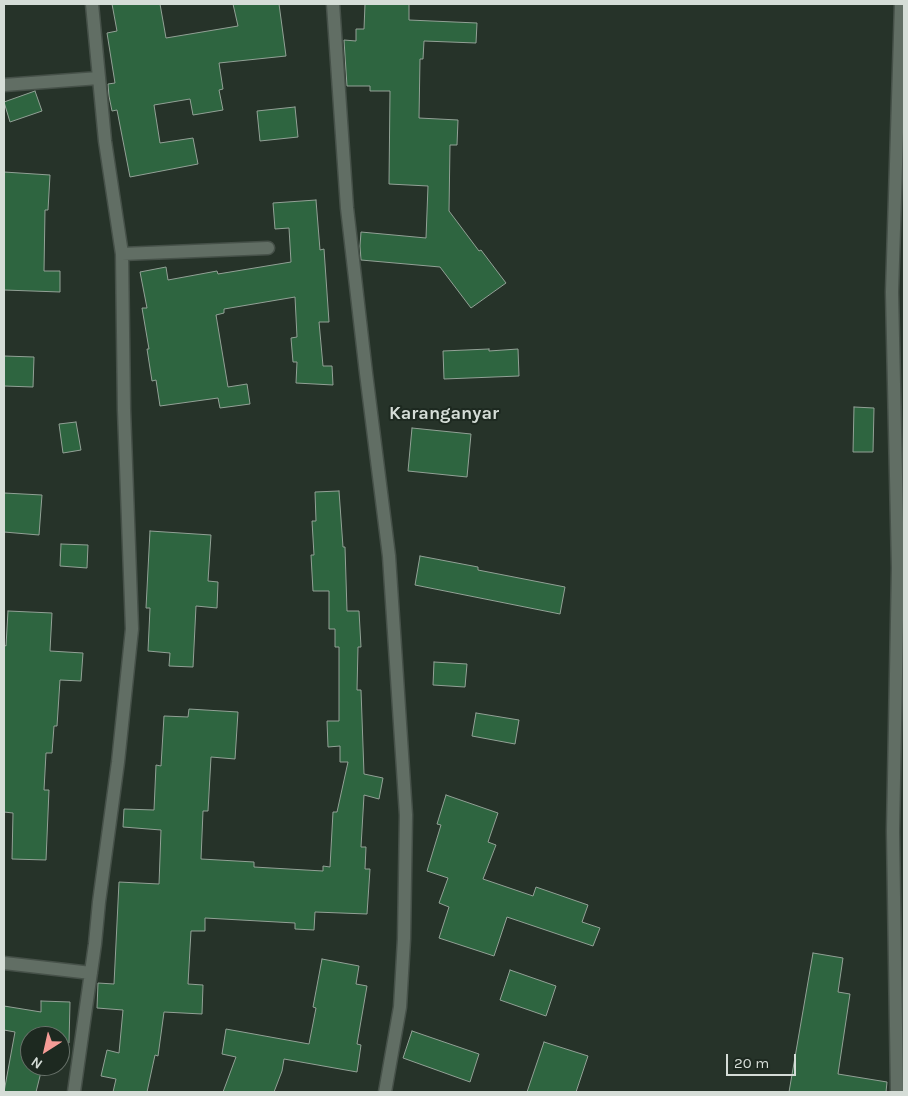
<!DOCTYPE html>
<html>
<head>
<meta charset="utf-8">
<style>
	body { margin:0 }
	#map { position:relative; width:908px; height:1096px; overflow:hidden; background:#263329; font-family:Karla,sans-serif }
	canvas { display:block }
	.frame { position:absolute; inset:0; border:5px solid #d5ddd7; pointer-events:none }
	.north { position:absolute; left:20px; top:1026px; width:50px; height:50px; box-sizing:border-box; background:#1d2920; border:1px solid #677169; border-radius:50%; rotate:215deg; font-size:14px; font-weight:700; line-height:20px; text-align:center; color:#d5ddd7 }
	.north::after { content:''; display:block; margin:auto; width:18px; height:22px; background:#f59c96; clip-path:polygon(50% 0,100% 100%,50% 72%,0 100%) }
	.scale { position:absolute; left:726px; top:1054px; width:70px; height:22px; box-sizing:border-box; border:2px solid #d5ddd7; border-top:0; padding-left:6px; font-size:15px; line-height:18px; white-space:nowrap; color:#d5ddd7; -webkit-text-stroke:4px #1d2920; paint-order:stroke }
</style>
</head>
<body>
<div id="map">
<canvas width="908" height="1096"></canvas>
<div class="frame"></div>
<div class="north">N</div>
<div class="scale">20 m</div>
</div>
<script>
const ctx = document.querySelector('canvas').getContext('2d');
ctx.lineJoin = 'round';
function paint(path, color) { ctx.fillStyle = color; ctx.fill(path, 'evenodd'); }
const shape = rows => new Path2D(rows.map(r => 'M' + r).join(''));
function trace(path, color, width, dash) { ctx.strokeStyle = color; ctx.lineWidth = width; ctx.lineCap = dash ? 'butt' : 'round'; ctx.setLineDash(dash || []); ctx.stroke(path); }
function label(font, color, halo, rows, align = 'center') {
  ctx.font = font + ' Karla,sans-serif'; ctx.lineWidth = 4; ctx.setLineDash([]); ctx.textBaseline = 'middle'; ctx.strokeStyle = halo; ctx.fillStyle = color; for (const [text, x, y, turn = 0] of rows) {
    ctx.save(); ctx.translate(x, y); ctx.rotate((+turn || 0) * Math.PI / 180); ctx.textAlign = isNaN(turn) ? turn : align; if (halo) ctx.strokeText(text, 0, 0); ctx.fillText(text, 0, 0); ctx.restore();
  }
}
const building = shape([
	[112,4,160,4,166,38,238,26,233,4,279,4,286,56,219,63,223,89,219,90,223,110,193,115,190,99,154,105,160,143,193,138,198,164,130,177,117,110,112,111,109,96,108,84,115,83,107,33,117,31,112,4],
	[365,4,409,4,409,20,477,23,476,43,424,41,423,59,420,59,419,118,458,120,457,145,450,145,449,211,479,251,481,250,506,283,471,308,440,267,361,260,360,246,361,232,426,238,428,186,389,184,390,91,370,91,370,86,347,86,344,40,356,41,356,29,364,29,365,4],
	[35,91,42,111,10,122,4,102,35,91],
	[295,107,298,137,260,141,257,111,295,107],
	[4,172,50,175,48,210,45,210,44,271,60,271,60,292,4,290,4,172],
	[316,200,320,250,324,249,329,322,319,322,323,366,332,366,333,385,296,383,297,362,293,362,291,338,297,337,295,297,224,309,224,313,216,315,228,387,247,384,250,404,220,408,218,398,160,406,156,380,152,381,147,349,149,349,142,308,147,308,140,272,166,267,168,280,217,271,218,274,291,262,289,228,275,229,273,203,316,200],
	[489,349,489,351,518,349,519,376,444,379,443,351,489,349],
	[4,356,34,357,33,387,4,386,4,356],
	[854,407,874,408,873,452,853,452,854,407],
	[76,422,81,450,63,453,59,424,76,422],
	[412,428,471,434,467,477,408,471,412,428],
	[339,491,343,547,345,547,347,611,359,611,361,647,358,647,357,690,361,690,364,774,383,778,379,799,364,795,361,847,366,847,365,869,370,869,367,914,315,912,314,930,295,929,295,923,205,918,205,931,191,931,188,984,203,985,202,1014,164,1012,158,1056,155,1055,147,1092,113,1092,116,1079,101,1076,107,1050,119,1053,123,1010,97,1008,98,983,114,984,119,882,159,884,161,830,123,827,124,809,154,810,156,765,161,766,164,716,188,717,189,709,238,712,235,759,211,757,208,811,203,811,201,859,254,862,254,867,323,871,323,866,330,867,333,812,337,812,348,762,340,762,340,746,328,747,327,721,339,721,339,647,335,647,335,629,329,629,329,591,313,591,311,555,314,555,312,521,316,521,315,492,339,491],
	[4,493,42,495,39,535,4,532,4,493],
	[150,531,211,535,208,581,218,582,217,608,196,606,193,667,169,666,170,653,148,651,150,608,146,608,150,531],
	[61,544,88,545,87,568,60,566,61,544],
	[420,556,478,567,478,570,565,587,560,614,415,585,420,556],
	[8,611,52,613,50,651,83,653,81,681,60,680,57,726,54,726,52,753,46,753,44,790,49,790,46,860,12,859,13,813,4,812,4,645,6,646,8,611],
	[434,662,467,664,465,687,433,685,434,662],
	[476,713,519,720,515,744,472,736,476,713],
	[446,795,498,813,488,842,496,845,483,879,533,896,536,887,588,905,582,922,600,928,593,946,507,917,494,956,439,938,449,907,439,903,448,878,427,871,441,825,437,824,446,795],
	[813,953,843,958,838,992,850,994,838,1074,887,1082,886,1092,789,1092,813,953],
	[322,959,359,966,356,984,367,986,357,1044,361,1045,357,1072,284,1059,282,1071,274,1092,223,1092,236,1057,222,1054,226,1029,309,1044,316,1008,313,1007,322,959],
	[510,970,556,986,546,1016,500,1000,510,970],
	[41,1001,70,1002,69,1043,60,1043,60,1036,30,1036,30,1066,46,1066,45,1072,41,1072,36,1092,4,1092,15,1032,4,1030,4,1006,41,1012,41,1001],
	[412,1031,479,1054,470,1082,403,1058,412,1031],
	[544,1042,588,1056,576,1092,527,1092,544,1042]
]);
const street = shape([
	[333,4,347,208,366,373,389,556,406,815,404,939,400,1007,385,1092],
	[4,85,99,78],
	[122,254,268,248],
	[4,963,91,973],
	[74,1092,95,944,99,902,118,762,132,629,124,410,122,254,105,141,92,4],
	[897,1092,893,831,898,568,892,292,901,4]
]);
const quarterNames = [
	["Karanganyar",444,414]
];
paint(building, '#2e6540');
trace(building, '#92a196', 1);
trace(street, '#465149', 15);
trace(street, '#616e64', 12);
label('bold 18px', '#d5ddd7', '#1d2920', quarterNames);
</script>
</body>
</html>
